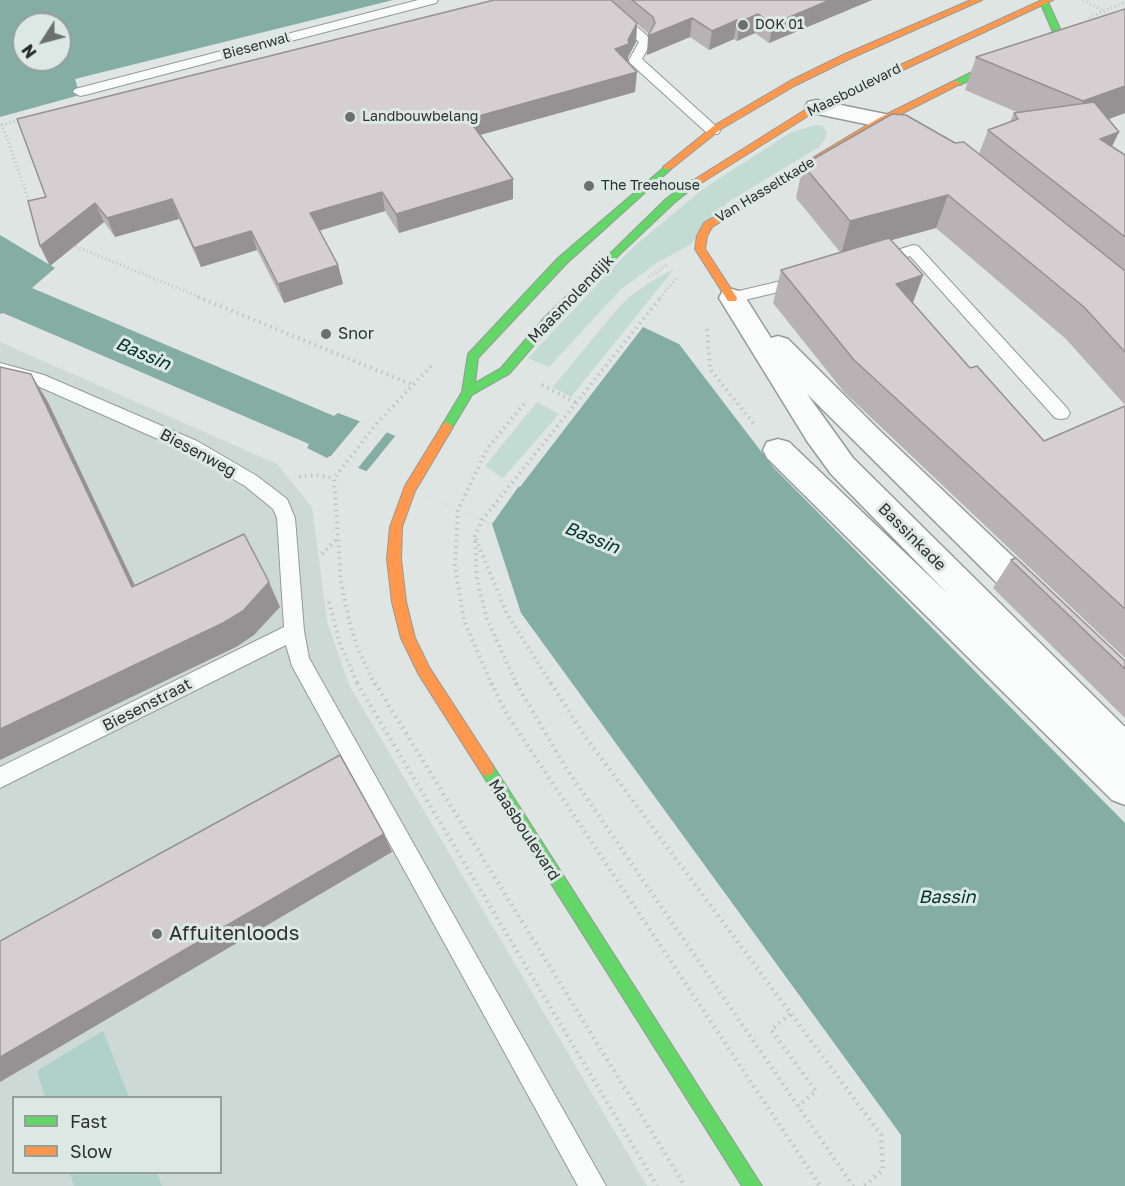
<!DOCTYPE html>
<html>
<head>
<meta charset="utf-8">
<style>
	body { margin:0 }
	#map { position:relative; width:1125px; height:1186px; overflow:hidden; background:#dfe5e3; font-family:"Golos Text",sans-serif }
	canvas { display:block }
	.legend { position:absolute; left:12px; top:1096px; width:210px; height:78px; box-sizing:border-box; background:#dce8e4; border:2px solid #969e9c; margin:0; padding:8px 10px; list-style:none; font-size:18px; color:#2c302f }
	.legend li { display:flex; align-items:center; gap:12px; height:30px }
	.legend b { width:30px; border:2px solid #969e9c }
	.north { position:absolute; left:12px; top:12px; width:60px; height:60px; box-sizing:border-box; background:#dce8e4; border:2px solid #969e9c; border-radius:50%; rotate:234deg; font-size:16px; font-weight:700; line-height:24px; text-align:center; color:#2c302f }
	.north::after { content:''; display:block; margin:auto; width:21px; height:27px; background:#6b6f6e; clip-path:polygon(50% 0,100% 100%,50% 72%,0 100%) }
</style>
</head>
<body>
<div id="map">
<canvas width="1125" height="1186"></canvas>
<ul class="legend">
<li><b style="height:8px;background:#63d668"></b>Fast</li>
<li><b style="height:8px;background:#ff974d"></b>Slow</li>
</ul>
<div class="north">N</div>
</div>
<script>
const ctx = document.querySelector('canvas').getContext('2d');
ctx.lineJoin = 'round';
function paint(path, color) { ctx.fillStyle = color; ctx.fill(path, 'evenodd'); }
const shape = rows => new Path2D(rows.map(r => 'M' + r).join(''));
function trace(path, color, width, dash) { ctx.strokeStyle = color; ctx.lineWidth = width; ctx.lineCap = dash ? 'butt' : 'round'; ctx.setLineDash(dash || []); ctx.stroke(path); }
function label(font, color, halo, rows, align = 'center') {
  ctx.font = font + ' "Golos Text",sans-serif'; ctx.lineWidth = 6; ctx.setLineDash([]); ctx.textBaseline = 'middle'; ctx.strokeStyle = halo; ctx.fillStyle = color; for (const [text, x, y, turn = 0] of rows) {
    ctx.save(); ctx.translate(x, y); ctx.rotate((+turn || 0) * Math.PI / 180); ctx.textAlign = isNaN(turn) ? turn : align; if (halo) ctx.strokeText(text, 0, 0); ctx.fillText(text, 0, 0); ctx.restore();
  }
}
const built = shape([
	[0,342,277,464,312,507,327,621,349,685,647,1186,0,1186],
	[14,1098,220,1098,220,1172,14,1172]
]);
const green = shape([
	[815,125,823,126,827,132,825,139,819,147,728,202,690,245,658,262,620,290,549,367,528,358,631,249,703,189,790,133],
	[674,269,571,397,553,387,613,314,629,297,652,281],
	[537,402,559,414,503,478,485,466]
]);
const forest = shape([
	[103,1031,129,1097,45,1097,37,1071],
	[70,1173,157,1173,162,1186,74,1186]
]);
const water = shape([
	[0,0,393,0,75,79,80,95,0,117],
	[24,24,60,24,60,60,24,60],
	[0,235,55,268,32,288,334,416,338,413,359,421,520,487,643,327,679,344,773,467,1125,823,1125,1186,901,1186,901,1135,521,613,492,524,330,456,327,458,307,448,309,444,3,313,0,314]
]);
const pier = shape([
	[360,421,387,432,358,468,330,457],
	[396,435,519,486,492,524,366,472]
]);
const pathFar2 = shape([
	[1083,0,1104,11],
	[1089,18,1125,2],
	[22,119,2,125,31,206],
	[72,245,202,298],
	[649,277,667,265],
	[660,298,677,277]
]);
const pathFar1 = shape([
	[198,297,413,385],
	[707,329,710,369,754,424],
	[542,385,576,403],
	[299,477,316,475,334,478],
	[476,539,507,614,552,685],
	[322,554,338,537],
	[329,602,340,644,358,685],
	[375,685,358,649,350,625,341,582,334,478,378,422,431,366],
	[492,685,464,621,455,565,458,510,487,449,524,404],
	[517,685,487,619,477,580,475,536,482,520,661,297]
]);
const path = shape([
	[357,683,657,1186],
	[375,683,685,1186],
	[491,683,508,716,820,1186],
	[516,683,566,768,853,1186],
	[551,683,584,735,881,1135,883,1170,864,1186],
	[790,1014,771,1030,816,1091,798,1106]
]);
const lane = shape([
	[418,0,438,0,436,3,85,95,80,96,73,92,75,89,418,0],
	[592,0,605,0,650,38,652,41,642,59,718,128,720,131,718,134,708,134,630,63,629,60,639,42,592,0],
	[913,245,918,246,1067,408,1070,413,1067,418,1061,419,1055,418,910,256,880,266,872,261,875,257,913,245],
	[802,276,808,277,810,281,808,285,732,303,726,302,724,298,726,294,802,276],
	[0,363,44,375,197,441,257,476,287,499,295,518,304,631,309,658,606,1186,578,1186,292,666,286,645,0,788,0,767,284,627,277,518,273,509,245,486,185,451,33,384,0,375,0,363]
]);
const street = shape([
	[816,100,890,115,918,131,922,136,918,141,910,143,902,141,875,126,808,112,805,107,808,102,816,100],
	[732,289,742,292,771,338,778,336,788,339,877,428,1048,590,1053,600,1048,610,1036,614,1024,610,807,394,853,458,1125,727,1125,805,1112,800,767,458,763,450,767,442,778,439,789,442,947,593,831,474,807,441,719,298,722,292,732,289]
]);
const fast = shape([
	[1042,0,1048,2,1062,33,1061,35,960,85,954,85,954,81,1053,32,1040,2,1042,0],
	[668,164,671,165,671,169,566,264,478,358,475,383,501,368,545,317,666,199,690,181,694,180,699,183,674,203,619,255,553,323,509,374,472,395,451,430,443,430,441,427,462,392,468,354,558,258,668,164],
	[487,762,492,764,762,1186,742,1186,482,774,480,769,482,764,487,762]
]);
const slow = shape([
	[971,0,982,0,849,59,796,85,721,129,671,169,665,169,663,167,715,125,790,81,843,55,971,0],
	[1042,0,1053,0,819,109,698,185,694,186,689,183,813,105,1042,0],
	[954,81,962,83,885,122,712,227,707,236,705,249,737,298,736,301,728,301,695,249,697,236,704,223,879,118,954,81],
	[447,422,453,427,415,491,402,527,401,559,406,602,415,638,429,667,492,764,494,769,492,774,487,776,482,774,419,675,401,638,392,602,387,559,390,527,405,486,443,424,447,422]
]);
const wall = shape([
	[494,0,872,0,769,43,755,33,737,41,734,39,709,50,690,37,647,55,649,34,637,24,636,42,628,57,628,63,635,92,480,135,513,179,513,199,399,233,385,211,319,231,338,265,343,284,284,303,257,250,201,267,179,219,115,237,104,222,50,266,40,246,46,197],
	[976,57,1125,113,1109,119,1119,132,1112,146,1125,155,1125,405,1066,339,936,228,891,240,913,303,970,368,1044,441,1125,406,1125,658,844,392,773,303,781,270,840,252,796,198,803,165,955,143,979,154,988,130,1010,122,1014,113,1019,113,965,90],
	[1011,560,1125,661,1125,718,993,588]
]);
const shadedWall = shape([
	[830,0,872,0,769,43,773,24],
	[758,14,755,33,737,41,740,22],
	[692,18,690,37,647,55,648,36],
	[737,20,734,39,709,50,712,31],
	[637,23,636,42,628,57,628,63,615,49,628,40],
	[637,72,635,92,469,138,468,119],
	[1125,86,1125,113,1068,134,1083,101],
	[1119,132,1103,165,1100,139],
	[513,179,513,199,399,233,396,214],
	[382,192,385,211,314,232,310,213],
	[948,195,936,228,841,254,850,221],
	[172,199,179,219,115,237,107,218],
	[95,203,104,222,50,266,40,246],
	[251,231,257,250,201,267,194,248],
	[338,265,343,284,284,303,278,284],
	[923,275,911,308,896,284],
	[31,374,48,402,147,611,132,587],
	[269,582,280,607,254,635,236,647,0,760,0,729],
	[384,834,392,852,0,1082,0,1057]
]);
const building = shape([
	[494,0,611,0,637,23,628,40,629,44,615,49,637,72,468,119,513,179,396,214,382,192,310,213,338,265,278,284,251,231,194,248,172,199,107,218,95,203,40,246,28,201,46,197,17,119,494,0],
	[632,0,830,0,773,24,758,14,740,22,737,20,712,31,692,18,648,36,655,23,653,17,632,0],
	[1125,9,1125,86,1083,101,976,57,1125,9],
	[1094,102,1119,132,1100,139,1125,155,1125,237,988,130,1018,119,1014,113,1094,102],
	[892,114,906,115,955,143,964,142,1125,271,1125,352,1084,307,948,195,850,221,803,165,892,114],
	[889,238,923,275,896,284,970,368,977,366,1044,441,1125,406,1125,609,854,360,781,270,889,238],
	[0,367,31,374,132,587,244,534,269,582,243,611,223,623,0,729,0,367],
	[1016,558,1125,661,1125,669,1011,560,1016,558],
	[340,755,384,834,0,1057,0,941,340,755]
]);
const markers = [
	[743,25,6,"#6b6f6e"],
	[350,117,6,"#6b6f6e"],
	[589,186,6,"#6b6f6e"],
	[326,334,6,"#6b6f6e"],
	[157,934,6,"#6b6f6e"]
];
const farPoinames = [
	["DOK 01",755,25],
	["Landbouwbelang",362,117],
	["The Treehouse",601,186]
];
const farStreetnames = [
	["Biesenwal",256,46,-15],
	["Maasboulevard",854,90,-26],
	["Van Hasseltkade",765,190,-31]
];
const streetNames = [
	["Maasmolendijk",571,299,-46],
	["Biesenweg",198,453,28],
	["Bassinkade",912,537,45],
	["Biesenstraat",147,705,-27],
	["Maasboulevard",524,830,57]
];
const poiNames = [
	["Snor",338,334]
];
const waterNames = [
	["Bassin",143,354,23],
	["Bassin",592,538,22],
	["Bassin",947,897]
];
const nearPoinames = [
	["Affuitenloods",169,934]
];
paint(built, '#ccd9d5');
paint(green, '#c2dbd3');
paint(forest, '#afd1c8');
paint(water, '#85aea3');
paint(pier, '#dfe5e3');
trace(lane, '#959a99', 2);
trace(street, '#959a99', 3);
trace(fast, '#959a99', 2);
trace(slow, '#959a99', 2);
trace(pathFar2, '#c0c3c2', 3, [1, 3]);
trace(pathFar1, '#c0c3c2', 4, [1.5, 4.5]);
trace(path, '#c0c3c2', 4.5, [1.5, 5]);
paint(lane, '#fafbfb');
paint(street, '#fafbfb');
paint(fast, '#63d668');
paint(slow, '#ff974d');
paint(wall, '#b8b2b5');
paint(shadedWall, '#969193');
paint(building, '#d6cfd2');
trace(building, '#969193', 1.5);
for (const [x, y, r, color] of markers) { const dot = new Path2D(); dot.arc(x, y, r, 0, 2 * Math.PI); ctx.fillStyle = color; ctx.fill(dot); trace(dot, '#dce8e4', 2); }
label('14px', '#2c302f', '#dce8e4', farPoinames, 'left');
label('14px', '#2c302f', '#dce8e4', farStreetnames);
label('16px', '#2c302f', '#dce8e4', streetNames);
label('16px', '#2c302f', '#dce8e4', poiNames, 'left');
label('italic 18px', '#003229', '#dce8e4', waterNames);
label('20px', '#2c302f', '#dce8e4', nearPoinames, 'left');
</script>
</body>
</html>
